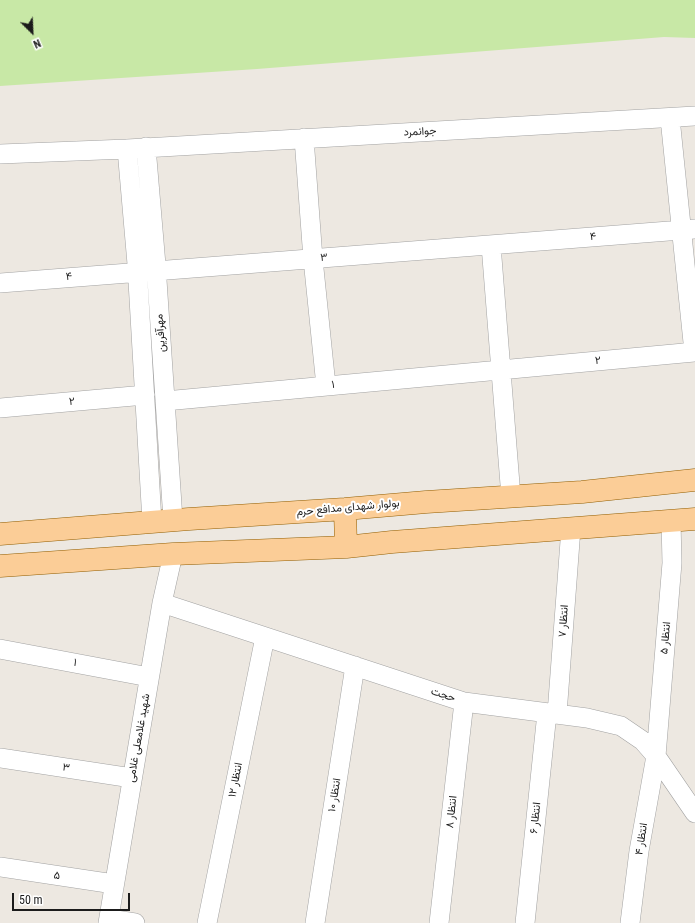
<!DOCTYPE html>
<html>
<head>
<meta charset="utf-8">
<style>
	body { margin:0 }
	#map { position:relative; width:695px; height:923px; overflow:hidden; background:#ede8e1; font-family:"Roboto Condensed",sans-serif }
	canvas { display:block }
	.north { position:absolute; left:12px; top:12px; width:40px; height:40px; -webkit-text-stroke:3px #fff; paint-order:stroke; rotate:156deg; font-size:11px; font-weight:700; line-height:16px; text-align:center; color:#1b1b1b }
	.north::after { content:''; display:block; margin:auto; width:14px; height:18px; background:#1b1b1b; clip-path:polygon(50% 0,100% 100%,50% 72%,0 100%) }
	.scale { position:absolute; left:12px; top:893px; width:118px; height:18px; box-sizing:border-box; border:2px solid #1b1b1b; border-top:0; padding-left:5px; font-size:12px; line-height:14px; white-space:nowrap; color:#1b1b1b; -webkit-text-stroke:3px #fff; paint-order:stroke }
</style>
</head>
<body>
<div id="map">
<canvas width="695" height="923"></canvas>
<div class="north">N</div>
<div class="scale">50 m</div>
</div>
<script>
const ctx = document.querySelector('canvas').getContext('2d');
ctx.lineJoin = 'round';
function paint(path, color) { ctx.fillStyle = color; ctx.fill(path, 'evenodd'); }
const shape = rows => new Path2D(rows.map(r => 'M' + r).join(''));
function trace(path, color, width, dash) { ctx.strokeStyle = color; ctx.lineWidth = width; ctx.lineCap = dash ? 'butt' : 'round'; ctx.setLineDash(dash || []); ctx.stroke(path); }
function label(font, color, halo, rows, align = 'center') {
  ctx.font = font + ' "Roboto Condensed",Vazirmatn,sans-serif'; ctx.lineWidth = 4; ctx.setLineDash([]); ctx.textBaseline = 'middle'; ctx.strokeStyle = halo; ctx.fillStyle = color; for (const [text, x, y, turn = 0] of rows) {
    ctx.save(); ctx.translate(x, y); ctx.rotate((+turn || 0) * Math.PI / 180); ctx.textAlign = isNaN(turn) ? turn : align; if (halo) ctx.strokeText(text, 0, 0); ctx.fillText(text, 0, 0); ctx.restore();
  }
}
const grass = shape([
	[0,0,695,0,695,38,664,37,257,69,0,86]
]);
const minor = shape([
	[670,118,694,352],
	[304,138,313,259,326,386],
	[146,147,156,265,173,520],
	[127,149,137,264,152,522],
	[0,154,127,149,695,116],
	[491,245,511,497],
	[0,283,695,229],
	[165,401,695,352],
	[0,408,145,395],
	[162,603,464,702,587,718,621,726,643,741,656,756,695,813],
	[0,649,149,677],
	[557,714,571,528],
	[0,758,132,778],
	[0,867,114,884],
	[109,919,135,923],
	[108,923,162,603,173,554],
	[207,923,265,637],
	[315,923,355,666],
	[439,923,464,702],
	[525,923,547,713],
	[630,923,639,851,656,756,672,563,671,521]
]);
const major = shape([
	[345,509,346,547],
	[0,534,189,519,345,509,426,502,582,492,695,480],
	[0,566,173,554,346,547,392,542,695,519]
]);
const streetNames = [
	["جوانمرد",420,132,-3],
	["۴",593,237,-4],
	["۳",324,258,-4],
	["۴",69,277,-5],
	["مهرآفرین",161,333,-94],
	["۲",598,361,-5],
	["۱",333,385,-5],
	["۲",72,402,-5],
	["بولوار شهدای مدافع حرم",348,508,-5],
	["انتظار ۷",564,621,-86],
	["انتظار ۵",666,638,-85],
	["۱",75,663,10],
	["حجت",443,695,18],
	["شهید غلامعلی غلامی",139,738,-80],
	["۳",66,768,9],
	["انتظار ۱۲",236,780,-79],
	["انتظار ۱۰",335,795,-81],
	["انتظار ۸",452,812,-84],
	["انتظار ۶",536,818,-84],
	["انتظار ۴",642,839,-81],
	["۵",57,876,9]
];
paint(grass, '#c8e8a6');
trace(minor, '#a2a2a2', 20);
trace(major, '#925e01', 23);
trace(minor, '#fff', 19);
trace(major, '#fbcd97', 22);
label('11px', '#1b1b1b', '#fff', streetNames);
</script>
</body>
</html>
